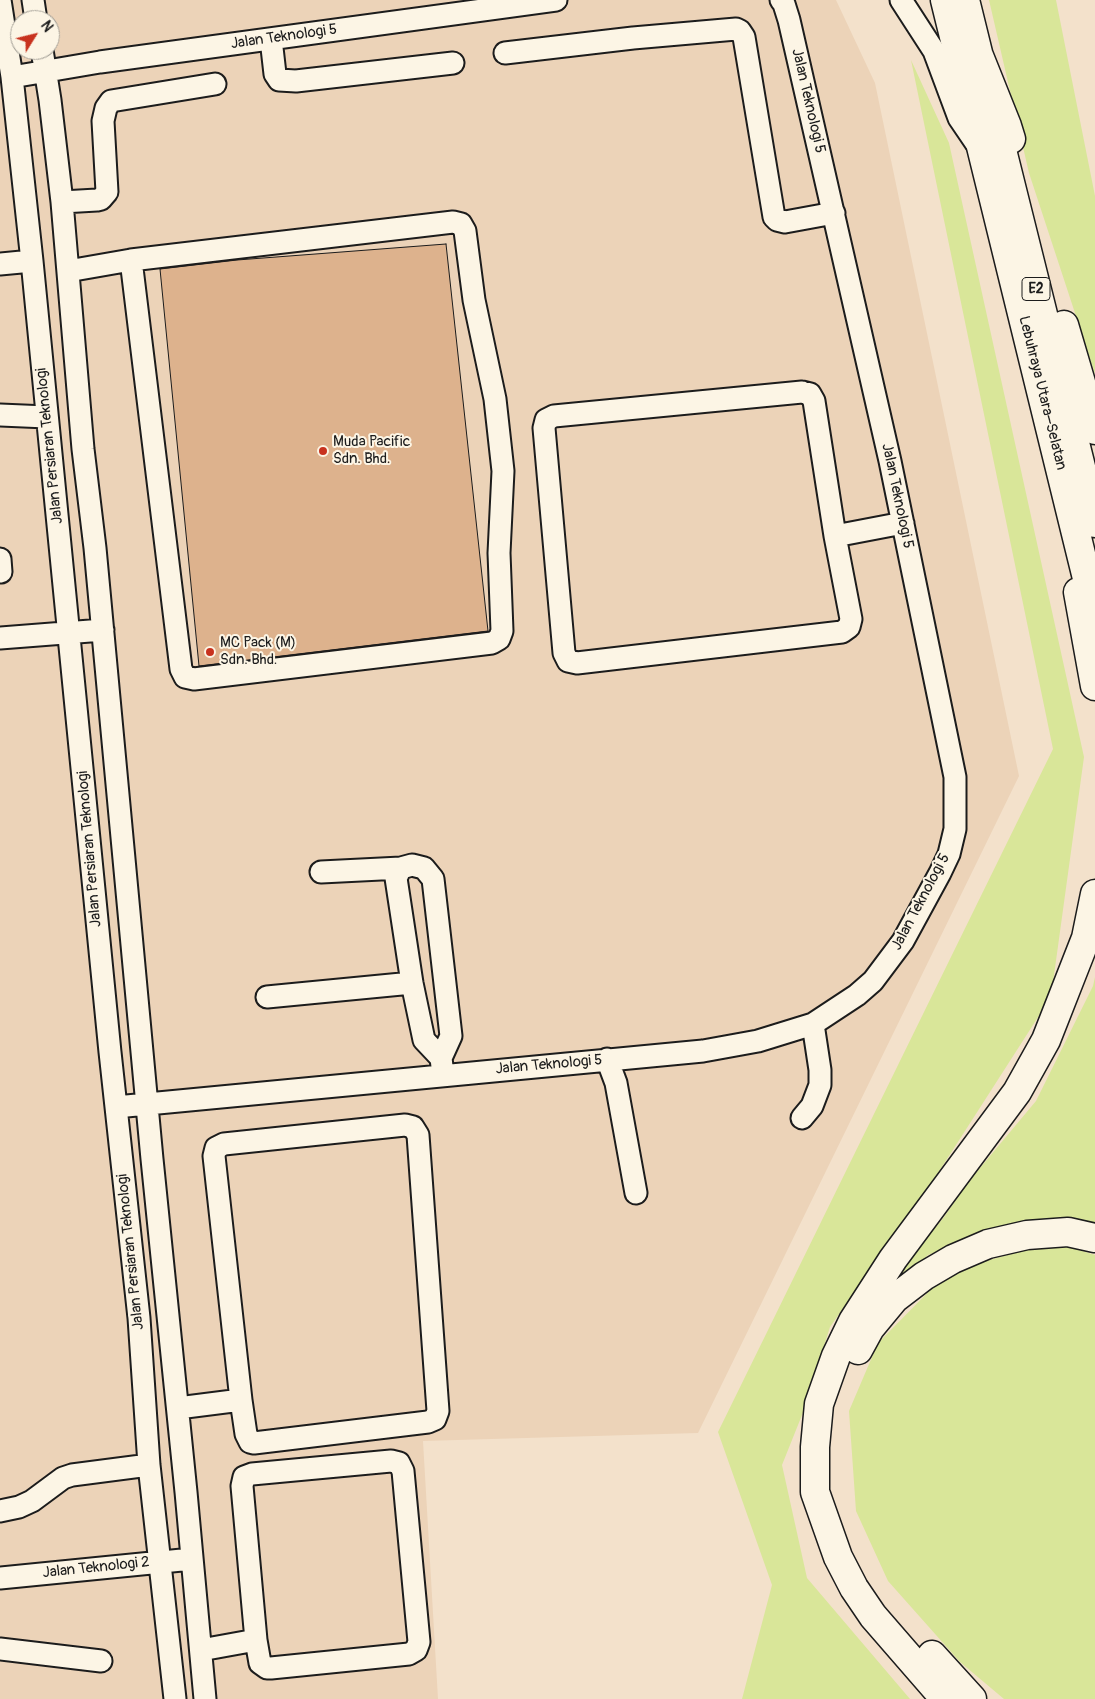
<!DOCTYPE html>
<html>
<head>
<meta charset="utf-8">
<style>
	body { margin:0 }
	#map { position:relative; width:1095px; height:1699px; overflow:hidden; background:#f3e1cb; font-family:Pangolin,sans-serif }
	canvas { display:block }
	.north { position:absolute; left:10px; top:10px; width:50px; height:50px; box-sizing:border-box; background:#fcf5e5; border:1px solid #a29e95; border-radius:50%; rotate:54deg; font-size:14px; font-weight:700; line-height:20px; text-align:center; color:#1c1c1c }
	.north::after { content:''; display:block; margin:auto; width:18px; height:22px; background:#c8321e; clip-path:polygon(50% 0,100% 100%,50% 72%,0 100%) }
</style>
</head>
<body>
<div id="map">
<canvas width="1095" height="1699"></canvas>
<div class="north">N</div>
</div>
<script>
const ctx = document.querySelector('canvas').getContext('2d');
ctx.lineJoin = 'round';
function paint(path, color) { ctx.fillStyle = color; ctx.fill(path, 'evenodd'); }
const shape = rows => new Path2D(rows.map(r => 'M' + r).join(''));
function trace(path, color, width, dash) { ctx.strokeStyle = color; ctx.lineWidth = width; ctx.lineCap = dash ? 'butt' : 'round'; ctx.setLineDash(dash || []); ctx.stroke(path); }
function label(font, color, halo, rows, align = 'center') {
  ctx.font = font + ' Pangolin,sans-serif'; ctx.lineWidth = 4; ctx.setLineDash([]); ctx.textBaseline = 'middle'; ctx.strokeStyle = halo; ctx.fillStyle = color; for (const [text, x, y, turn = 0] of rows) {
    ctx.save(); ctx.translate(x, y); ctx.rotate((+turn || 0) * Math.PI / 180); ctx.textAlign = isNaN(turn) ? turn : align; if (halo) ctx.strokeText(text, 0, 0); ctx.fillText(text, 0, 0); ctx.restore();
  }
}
const built = shape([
	[0,0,836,0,875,83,1019,776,698,1433,423,1441,438,1699,0,1699],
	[20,20,50,20,50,50,20,50]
]);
const green = shape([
	[989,0,1056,0,1095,196,1095,374,1029,173],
	[911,60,949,143,1084,757,1051,997,938,1173,830,1327,804,1410,782,1465,807,1578,910,1699,742,1699,772,1585,718,1432,1053,749],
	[1095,977,1095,1226,987,1232,928,1255,881,1299,879,1296,944,1217,969,1181,1036,1101,1093,986],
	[1055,1242,1095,1255,1095,1699,1004,1699,960,1662,888,1581,856,1511,849,1411,878,1343,949,1271]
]);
const building = shape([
	[446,244,488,631,199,666,160,269,237,260,446,244]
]);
const minor = shape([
	[0,0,12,77,32,261,110,1052,139,1318,149,1465,175,1699],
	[33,0,36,20],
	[901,0,934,51,959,118,976,143],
	[271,39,275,74,279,80,296,81,453,63],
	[42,50,50,100,62,202,83,449,95,548,152,1159,186,1492,205,1699],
	[505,53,633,38,736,29,740,31,744,37,774,217,777,220,785,222,834,213],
	[12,77,100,62,556,0],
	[62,202,97,200,101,199,107,192,103,121,106,108,111,101,215,84],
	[0,264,32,261],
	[68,271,131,260,453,222,461,224,465,231,474,300,495,399,503,471,499,553,502,631,499,639,492,643,194,679,185,677,181,669,131,260],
	[802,392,810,394,814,401,835,536,851,619,849,627,842,632,577,663,568,661,564,653,544,428,546,420,554,416,802,392],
	[0,415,47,417],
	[835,536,903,523],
	[0,559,1,572],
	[0,638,103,630],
	[321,872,401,868],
	[267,997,412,983],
	[441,1058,424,1040,412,983,396,878,401,868,412,865,424,868,433,879,451,1036,441,1058,443,1075],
	[607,1059,616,1083,636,1193],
	[116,1107,703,1051,758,1041,813,1024,857,995,873,981,903,941,940,873,949,854,955,829,955,777,890,461,789,20,784,4,781,0],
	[802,1118,812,1106,820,1085,820,1070,813,1024],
	[178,1408,241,1400,214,1156,216,1148,224,1144,405,1125,413,1127,418,1135,438,1411,435,1419,428,1422,254,1443,250,1442,246,1434,241,1400],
	[0,1511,19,1507,32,1501,63,1478,72,1475,149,1465],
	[0,1578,192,1559],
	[0,1649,101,1661],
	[201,1650,256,1640,242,1486,244,1477,252,1474,391,1461,399,1463,403,1471,419,1642,416,1650,409,1654,271,1668,267,1668,260,1663,256,1640]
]);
const highway = shape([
	[945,0,1095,611],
	[965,0,983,73],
	[979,56,1007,126,1011,139],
	[995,122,1095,523],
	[1064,325,1095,430],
	[1078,592,1095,686],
	[858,1350,870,1328,894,1299,924,1276,953,1259,988,1244,1027,1235,1068,1232,1095,1238],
	[932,1655,972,1699],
	[945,1699,873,1616,854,1588,838,1557,815,1492,815,1447,819,1404,836,1356,853,1321,893,1259,1017,1092,1046,1040,1086,938,1095,894]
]);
const markers = [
	[323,451,5,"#c8321e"],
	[210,652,5,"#c8321e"]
];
const shields = [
	[1036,289,28]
];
const shieldNames = [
	["E2",1036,289]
];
const streetNames = [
	["Jalan Teknologi 5",284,37,-8],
	["Jalan Teknologi 5",808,101,77],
	["Lebuhraya Utara–Selatan",1042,393,76],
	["Jalan Persiaran Teknologi",50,446,-96],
	["Jalan Teknologi 5",897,496,78],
	["Jalan Persiaran Teknologi",90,849,-95],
	["Jalan Teknologi 5",921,902,-62],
	["Jalan Teknologi 5",549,1065,-5],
	["Jalan Persiaran Teknologi",131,1252,-96],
	["Jalan Teknologi 2",96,1568,-6]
];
const poiNames = [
	["Muda Pacific",333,442],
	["Sdn. Bhd.",333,459],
	["MC Pack (M)",220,643],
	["Sdn. Bhd.",220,660]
];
paint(built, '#ecd3b8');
paint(green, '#d9e699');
paint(building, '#ddb28d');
trace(building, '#1c1c1c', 1);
trace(minor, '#1c1c1c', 25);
trace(highway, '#1c1c1c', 31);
trace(minor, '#fcf5e5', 21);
trace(highway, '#fcf5e5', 28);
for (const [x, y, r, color] of markers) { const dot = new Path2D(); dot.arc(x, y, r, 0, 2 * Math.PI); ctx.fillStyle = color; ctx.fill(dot); trace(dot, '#fcf5e5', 2); }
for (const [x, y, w] of shields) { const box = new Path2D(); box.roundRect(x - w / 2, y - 11.5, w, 23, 4); ctx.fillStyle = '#fcf5e5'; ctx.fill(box); trace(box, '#1c1c1c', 1); }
label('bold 14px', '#1c1c1c', null, shieldNames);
label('15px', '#1c1c1c', '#fcf5e5', streetNames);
label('15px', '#1c1c1c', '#fcf5e5', poiNames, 'left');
</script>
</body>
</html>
